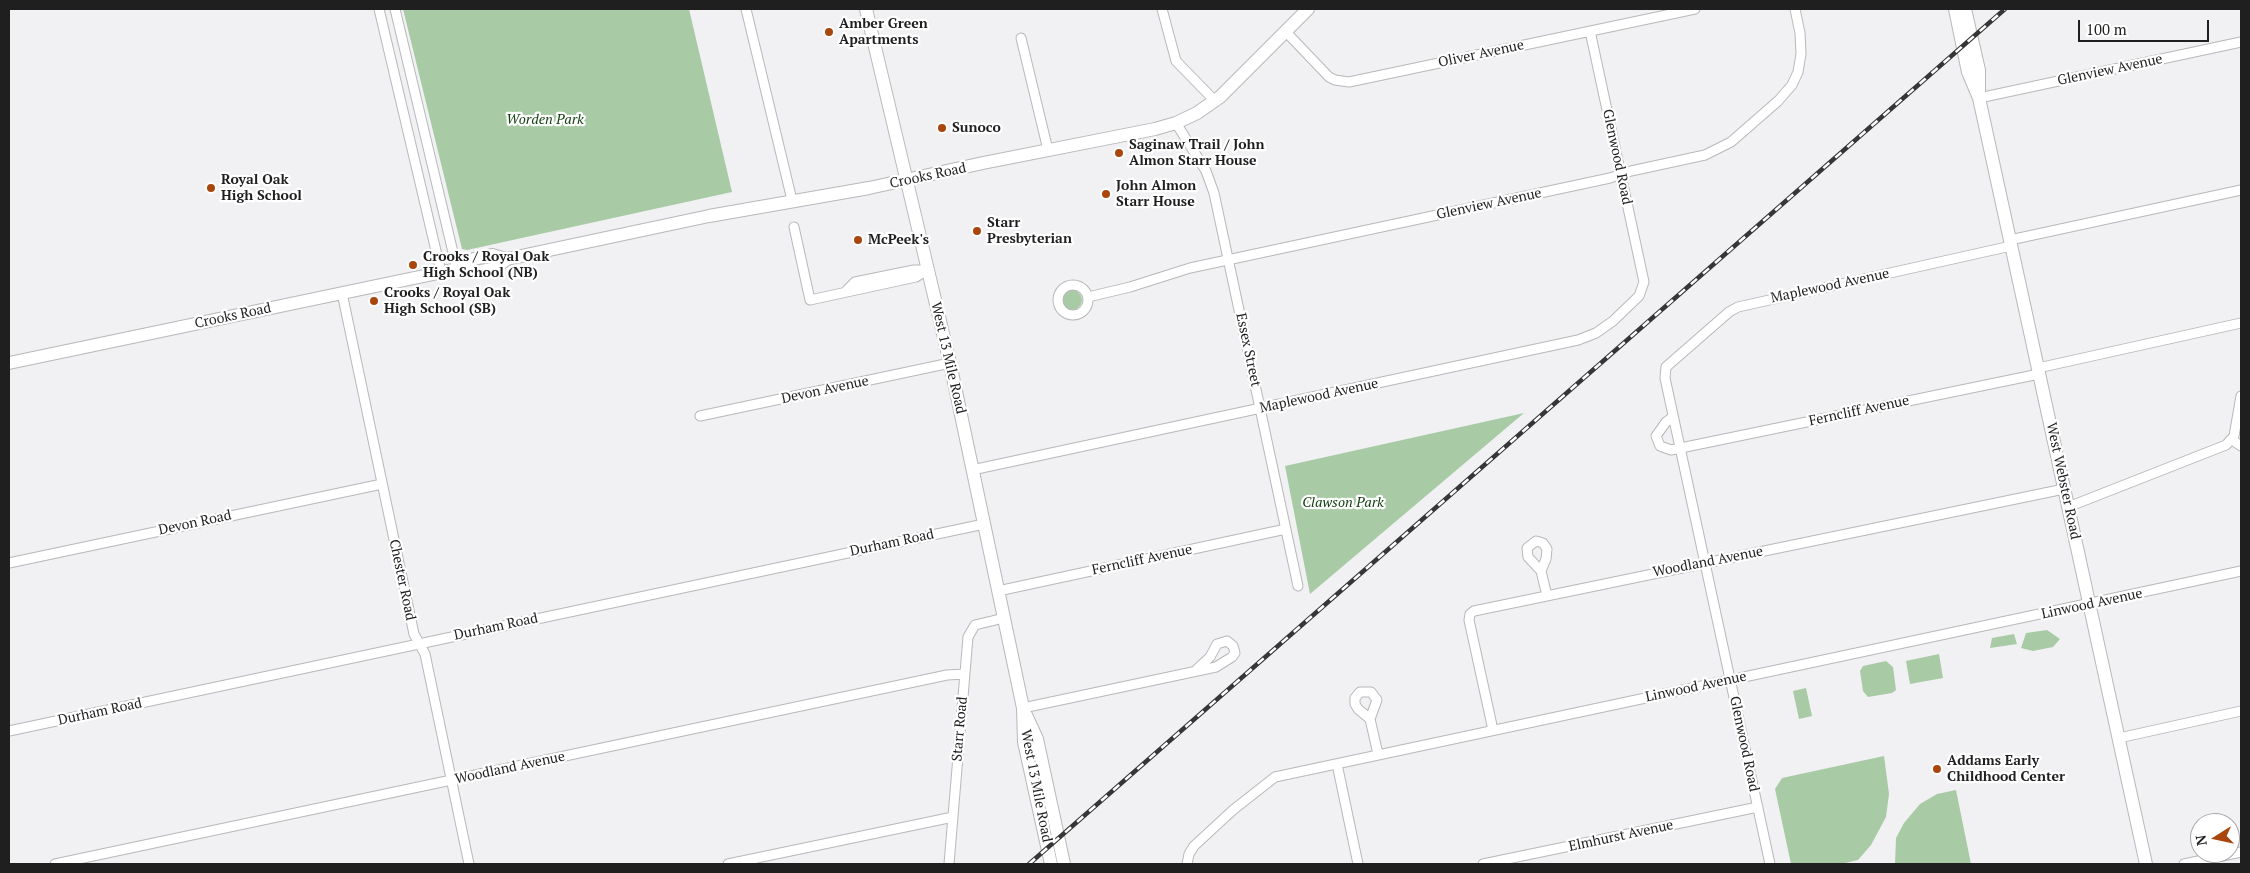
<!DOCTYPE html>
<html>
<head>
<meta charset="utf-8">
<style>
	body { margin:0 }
	#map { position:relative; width:2250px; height:873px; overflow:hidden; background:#f1f1f4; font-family:"PT Serif",serif }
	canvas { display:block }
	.frame { position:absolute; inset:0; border:10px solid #1f1f20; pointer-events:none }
	.north { position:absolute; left:2190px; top:813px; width:50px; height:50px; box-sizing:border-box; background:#fff; border:1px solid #a5a5a6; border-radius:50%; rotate:260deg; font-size:14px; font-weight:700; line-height:20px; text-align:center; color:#1f1f20 }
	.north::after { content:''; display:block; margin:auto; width:18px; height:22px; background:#a9460d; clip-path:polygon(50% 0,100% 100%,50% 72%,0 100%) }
	.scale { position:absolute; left:2078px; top:20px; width:131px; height:22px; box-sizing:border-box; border:2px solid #1f1f20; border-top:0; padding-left:6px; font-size:15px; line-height:18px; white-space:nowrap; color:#1f1f20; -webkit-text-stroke:4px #fff; paint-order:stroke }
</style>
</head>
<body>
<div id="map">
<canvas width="2250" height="873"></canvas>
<div class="frame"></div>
<div class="north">N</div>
<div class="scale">100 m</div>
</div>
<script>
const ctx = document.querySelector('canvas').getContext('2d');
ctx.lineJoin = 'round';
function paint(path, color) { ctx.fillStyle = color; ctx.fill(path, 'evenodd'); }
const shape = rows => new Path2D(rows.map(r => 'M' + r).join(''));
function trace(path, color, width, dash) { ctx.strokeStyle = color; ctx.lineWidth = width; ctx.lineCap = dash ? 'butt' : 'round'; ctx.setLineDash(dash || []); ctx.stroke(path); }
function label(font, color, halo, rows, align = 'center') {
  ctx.font = font + ' "PT Serif",serif'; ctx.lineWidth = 4.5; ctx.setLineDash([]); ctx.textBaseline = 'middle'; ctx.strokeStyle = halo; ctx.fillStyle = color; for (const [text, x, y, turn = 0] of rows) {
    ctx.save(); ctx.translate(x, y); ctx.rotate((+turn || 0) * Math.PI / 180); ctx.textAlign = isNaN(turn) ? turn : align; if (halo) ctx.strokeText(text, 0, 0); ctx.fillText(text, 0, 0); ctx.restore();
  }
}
const green = shape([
	[403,9,689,9,732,192,467,250,462,249],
	'1062 300a10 10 0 1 1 20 0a10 10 0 1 1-20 0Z',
	[1524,413,1310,594,1285,466],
	[2047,630,2060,639,2053,647,2033,651,2021,648,2026,633],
	[2014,634,2017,644,1990,648,1992,638],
	[1939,654,1943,678,1910,684,1906,661],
	[1886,661,1893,667,1896,690,1892,693,1868,697,1863,691,1860,671,1863,666],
	[1806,688,1812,716,1799,719,1793,691],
	[1884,756,1889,794,1886,817,1871,845,1858,860,1845,863,1791,864,1775,789,1782,778],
	[1956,790,1971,864,1895,864,1896,838,1904,823,1920,804,1937,794]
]);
const street = shape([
	[379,9,441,272],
	[395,9,457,269],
	[746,9,792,200],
	[1162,9,1176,61,1215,101],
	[1286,32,1329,77,1335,80,1349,82,1695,9],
	[1021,38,1048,150],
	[1979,98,2241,42],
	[1176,123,1206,171,1214,193,1298,586],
	[794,227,810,300,916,277,927,270],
	[2010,240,2241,190],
	'1058 300a15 15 0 1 1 30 0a15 15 0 1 1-30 0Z',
	[847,290,855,282,914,270,927,270],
	[342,293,414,634,425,654,469,864],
	[1088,297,1130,287,1190,268,1610,178,1631,171,1705,155,1731,142,1778,101,1792,85,1798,72,1801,54,1800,33,1795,9],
	[2038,368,2241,323],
	[700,416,950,363],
	[1673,417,1666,422,1656,436,1660,446,1671,450,2039,374],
	[2232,440,2241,446],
	[972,470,1578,340,1596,333,1613,321,1639,296,1644,282,1590,31],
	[2068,507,2226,445,2234,436,2241,396],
	[9,563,382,484],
	[1541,571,1528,557,1527,548,1536,541,1543,543,1547,549,1546,559,1541,571,1547,596],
	[998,591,1286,529],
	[1023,708,1216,667,1232,657,1235,653,1233,646,1227,641,1217,644,1210,657,1196,670],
	[1370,719,1358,709,1355,704,1355,698,1360,692,1371,692,1377,700,1370,719,1378,754],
	[1493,730,1469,620,1470,614,1474,611,2064,489],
	[9,731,984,524],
	[2119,738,2241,711],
	[1337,764,1358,864],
	[55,864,947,675,965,674],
	[728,864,953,817],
	[949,864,968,637,975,625,1004,618],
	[1187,864,1189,854,1194,846,1233,810,1275,777,2241,571],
	[1483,864,1758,807],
	[1770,864,1665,378,1666,367,1729,312,1738,307,2011,246],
	[2184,864,2241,852]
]);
const secondary = shape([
	[866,9,950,363,1023,708,1024,742,1051,864],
	[1955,9,1968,72,1979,98,2146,864],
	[1965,9,1979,70,1979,91],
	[457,269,476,272,495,268,507,259],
	[9,363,457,269,474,259,492,255,507,259,709,216,869,188,983,163,1155,129,1176,123,1197,113,1220,97,1308,9],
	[1026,715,1037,739,1064,864]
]);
const rail = shape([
	[1029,864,2005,9]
]);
const markers = [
	[829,32,5,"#a9460d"],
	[942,128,5,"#a9460d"],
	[1119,153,5,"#a9460d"],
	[211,188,5,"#a9460d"],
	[1106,194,5,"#a9460d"],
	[977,231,5,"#a9460d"],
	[858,240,5,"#a9460d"],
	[413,265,5,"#a9460d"],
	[374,301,5,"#a9460d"],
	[1937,769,5,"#a9460d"]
];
const poiNames = [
	["Amber Green",839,24],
	["Apartments",839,40],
	["Sunoco",952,128],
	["Saginaw Trail / John",1129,145],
	["Almon Starr House",1129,161],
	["Royal Oak",221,180],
	["High School",221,196],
	["John Almon",1116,186],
	["Starr House",1116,202],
	["Starr",987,223],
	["Presbyterian",987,239],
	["McPeek's",868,240],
	["Crooks / Royal Oak",423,257],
	["High School (NB)",423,273],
	["Crooks / Royal Oak",384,293],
	["High School (SB)",384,309],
	["Addams Early",1947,761],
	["Childhood Center",1947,777]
];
const streetNames = [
	["Oliver Avenue",1481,54,-12],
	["Glenview Avenue",2110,70,-12],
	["Glenwood Road",1617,157,78],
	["Crooks Road",928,176,-12],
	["Glenview Avenue",1489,204,-12],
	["Maplewood Avenue",1830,286,-12],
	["Crooks Road",233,316,-12],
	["Essex Street",1248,350,78],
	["West 13 Mile Road",948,358,77],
	["Devon Avenue",825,390,-12],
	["Maplewood Avenue",1319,396,-12],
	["Ferncliff Avenue",1859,411,-12],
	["West Webster Road",2063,481,78],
	["Devon Road",195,523,-12],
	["Durham Road",892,543,-12],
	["Ferncliff Avenue",1142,560,-12],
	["Woodland Avenue",1708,562,-11],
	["Chester Road",402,580,78],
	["Linwood Avenue",2092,604,-12],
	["Durham Road",496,627,-12],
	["Linwood Avenue",1696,687,-12],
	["Durham Road",100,712,-12],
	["Starr Road",960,729,-85],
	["Glenwood Road",1744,744,78],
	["Woodland Avenue",510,768,-12],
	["West 13 Mile Road",1036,786,79],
	["Elmhurst Avenue",1621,836,-12]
];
const parkNames = [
	["Worden Park",545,120],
	["Clawson Park",1343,503]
];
paint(green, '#a8caa5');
trace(street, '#b8b8bb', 11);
trace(secondary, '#b8b8bb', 14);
trace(street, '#fff', 9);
trace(secondary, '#fff', 12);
trace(rail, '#363637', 4.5);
trace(rail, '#fff', 2.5, [8]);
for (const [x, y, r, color] of markers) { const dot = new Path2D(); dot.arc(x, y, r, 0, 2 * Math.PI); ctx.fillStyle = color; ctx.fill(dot); trace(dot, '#fff', 2); }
label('bold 14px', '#1f1f20', '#fff', poiNames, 'left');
label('14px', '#1f1f20', '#fff', streetNames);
label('italic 14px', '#124111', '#fff', parkNames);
</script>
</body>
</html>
